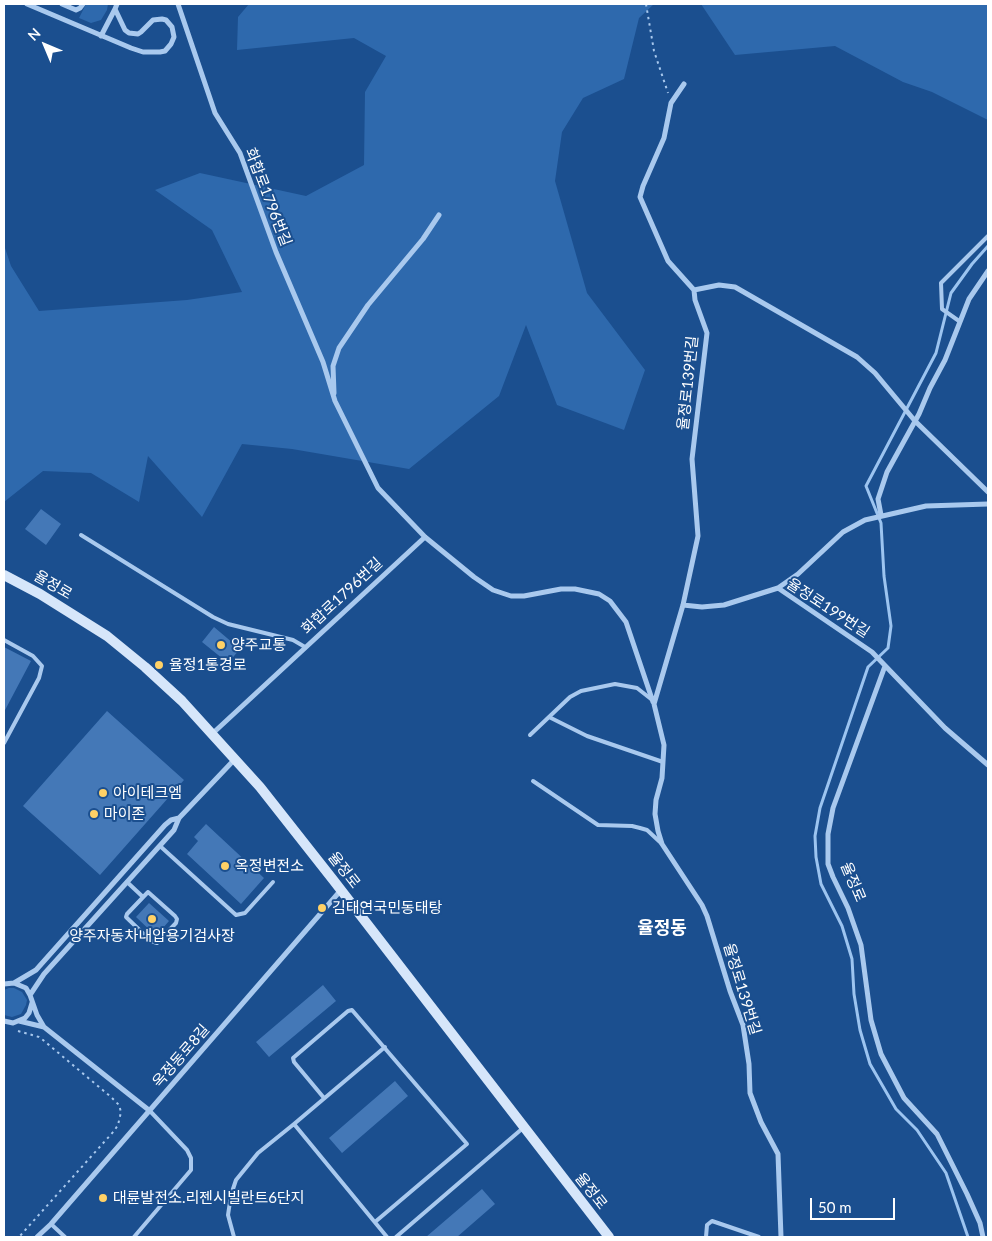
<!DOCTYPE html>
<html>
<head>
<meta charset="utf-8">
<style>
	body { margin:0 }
	#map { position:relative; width:992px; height:1241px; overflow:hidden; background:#1b4f8f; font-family:Lato,sans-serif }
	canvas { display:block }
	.frame { position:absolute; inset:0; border:5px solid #fff; pointer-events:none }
	.north { position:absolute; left:20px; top:20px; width:50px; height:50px; -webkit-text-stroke:4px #1b4f8f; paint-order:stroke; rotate:315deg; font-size:14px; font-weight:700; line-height:20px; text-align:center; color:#fff }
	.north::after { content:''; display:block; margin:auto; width:18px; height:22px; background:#fff; clip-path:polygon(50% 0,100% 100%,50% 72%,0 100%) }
	.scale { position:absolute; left:810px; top:1198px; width:85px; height:22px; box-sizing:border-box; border:2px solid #fff; border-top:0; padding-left:6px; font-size:15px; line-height:18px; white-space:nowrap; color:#fff; -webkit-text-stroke:4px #1b4f8f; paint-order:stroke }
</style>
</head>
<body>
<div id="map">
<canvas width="992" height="1241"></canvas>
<div class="frame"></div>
<div class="north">N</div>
<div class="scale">50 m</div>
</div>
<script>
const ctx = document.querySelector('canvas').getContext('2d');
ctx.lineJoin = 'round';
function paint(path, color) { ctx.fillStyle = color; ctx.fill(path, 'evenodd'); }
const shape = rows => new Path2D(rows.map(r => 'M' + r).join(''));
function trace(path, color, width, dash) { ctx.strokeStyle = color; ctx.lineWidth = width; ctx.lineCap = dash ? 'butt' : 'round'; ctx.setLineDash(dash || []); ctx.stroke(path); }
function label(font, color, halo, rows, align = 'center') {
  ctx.font = font + ' Lato,"Noto Sans KR",sans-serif'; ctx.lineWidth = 4; ctx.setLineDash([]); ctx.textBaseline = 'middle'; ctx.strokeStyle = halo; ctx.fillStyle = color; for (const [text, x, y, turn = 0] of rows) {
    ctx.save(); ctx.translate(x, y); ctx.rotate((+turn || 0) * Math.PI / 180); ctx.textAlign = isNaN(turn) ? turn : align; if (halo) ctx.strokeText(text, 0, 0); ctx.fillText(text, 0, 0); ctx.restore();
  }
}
const green = shape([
	[86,4,108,4,107,10,101,20,91,23,79,18],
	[249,4,654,4,639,18,624,79,583,98,562,132,555,181,587,293,645,370,624,430,557,405,526,325,499,396,409,469,292,449,242,444,202,517,148,456,139,502,91,473,43,471,4,502,4,245,11,266,39,311,187,300,242,292,212,230,155,190,200,173,306,196,364,165,365,92,386,56,354,38,237,50,238,17],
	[701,4,988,4,988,120,932,92,903,82,835,46,735,55],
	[9,988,14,988,22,992,27,1000,26,1005,21,1014,12,1017,4,1015,4,990]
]);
const stream = shape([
	[968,1237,946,1173,917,1130,896,1109,870,1064,860,1030,854,994,852,959,842,926,821,884,816,857,815,836,820,808,868,667,888,648,891,626,884,576,881,523,866,486,936,353,951,293,972,264,988,246]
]);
const building = shape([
	[41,509,61,524,46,545,25,529],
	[214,627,240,649,228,663,202,642],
	[4,647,31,661,4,712],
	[107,711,184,780,100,875,23,806],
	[206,824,264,878,241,904,187,854,198,841,194,837],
	[149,903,169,921,156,936,136,917],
	[323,985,336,1001,269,1057,256,1042],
	[395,1081,408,1096,342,1153,329,1138],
	[482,1189,495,1204,457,1237,426,1237]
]);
const path = shape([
	[646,4,654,51,668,93],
	[18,1031,39,1037,43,1040,111,1097,119,1105,121,1112,118,1125,114,1131,19,1237]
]);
const service = shape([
	[959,321,942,309,941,283,988,236],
	[81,535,213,617,228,624,293,640,305,647],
	[4,640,33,656,42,666,39,678,4,743],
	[549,717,587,736,663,762],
	[530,735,570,697,581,691,615,684,637,688,651,699],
	[533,781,598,825,632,826,640,828,647,830,661,843],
	[160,846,236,915,245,913,273,882],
	[127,882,143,897],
	[148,892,175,916,177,919,176,923,157,943,151,941,126,917,127,914,148,892],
	[385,1047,294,1124,387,1237],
	[324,1098,294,1062,293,1058,348,1011,352,1010,467,1144,375,1222],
	[51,1224,65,1237],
	[134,1237,191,1170,191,1158,187,1150,150,1111],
	[234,1237,228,1215,231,1195,236,1180,258,1153,294,1124],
	[396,1237,523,1128],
	[706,1237,707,1225,712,1221,759,1237]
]);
const minor = shape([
	[27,4,131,48,143,52,160,52,165,51,171,44,174,37,172,27,166,20,162,19,153,20,141,32,138,34,129,33,125,30,115,9,117,4],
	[62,4,76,10,80,8,83,4],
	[178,4,215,113,240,153,276,252,323,362,335,401,378,488,425,537,474,577,493,590,511,596,524,596,561,589,575,589,599,594,610,601,626,622,653,702],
	[101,36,115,9],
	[684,84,671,103,664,138,643,186,640,197,668,261,694,290,695,300,707,333,692,459,698,536,683,605,654,704,664,745,662,778,656,800,655,814,658,831,662,844,702,905,707,916,730,991,743,1025,749,1064,750,1093,761,1122,778,1154,781,1237],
	[694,290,719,285,735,287,857,357,875,373,915,421,988,492],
	[334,393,333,366,339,348,368,305,423,239,439,215],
	[881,515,878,499,887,472,919,414,930,388,945,360,969,299,988,271],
	[778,588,798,574,843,532,865,520,926,506,988,504],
	[683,605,702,607,724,605,778,588,872,652,945,728,988,765],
	[885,666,833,808,828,834,828,864,833,877,848,908,861,945,871,1020,881,1054,904,1098,937,1134,967,1194,980,1223,983,1237],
	[212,734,425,537],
	[14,983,36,970,165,825,171,820,179,818],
	[4,984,14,983,26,988,30,995,37,1015,44,1027,150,1111],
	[30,995,44,974,174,830,179,818,234,760],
	[4,1021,13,1023,25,1018,29,1013,32,1003],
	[19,1021,44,1027],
	[37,1237,51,1224,341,890]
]);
const secondary = shape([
	[4,575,40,594,107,636,145,667,182,701,260,787,334,881,609,1237]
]);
const markers = [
	[221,645,5,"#ffd166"],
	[159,665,5,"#ffd166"],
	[103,793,5,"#ffd166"],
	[94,814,5,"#ffd166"],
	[225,866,5,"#ffd166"],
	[322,908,5,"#ffd166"],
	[152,919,5,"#ffd166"],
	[103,1198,5,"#ffd166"]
];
const streetNames = [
	["화합로1796번길",268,197,69],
	["율정로139번길",688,383,-84],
	["율정로",53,585,30],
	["화합로1796번길",342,596,-43],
	["율정로199번길",828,608,33],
	["율정로",344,870,52],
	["율정로",853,882,67],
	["율정로139번길",742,989,73],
	["옥정동로8길",181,1056,-49],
	["율정로",591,1191,52]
];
const poiNames = [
	["양주교통",231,645],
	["율정1통경로",169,665],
	["아이테크엠",113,793],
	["마이존",104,814],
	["옥정변전소",235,866],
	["김태연국민동태탕",332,908],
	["양주자동차내압용기검사장",152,936,"center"],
	["대륜발전소.리젠시빌란트6단지",113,1198]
];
const quarterNames = [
	["율정동",662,928]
];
paint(green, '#2e69ad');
trace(stream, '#9cc4f0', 3);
paint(building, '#4478b7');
trace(path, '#a9c9ee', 2, [2.5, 4]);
trace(service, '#a9c9ee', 4);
trace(minor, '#a9c9ee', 5);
trace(secondary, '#d6e6fa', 10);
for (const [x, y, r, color] of markers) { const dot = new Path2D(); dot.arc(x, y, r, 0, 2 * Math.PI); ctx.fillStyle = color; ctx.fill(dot); trace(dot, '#1b4f8f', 2); }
label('15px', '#fff', '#1b4f8f', streetNames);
label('15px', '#fff', '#1b4f8f', poiNames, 'left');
label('bold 18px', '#fff', '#1b4f8f', quarterNames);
</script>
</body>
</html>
